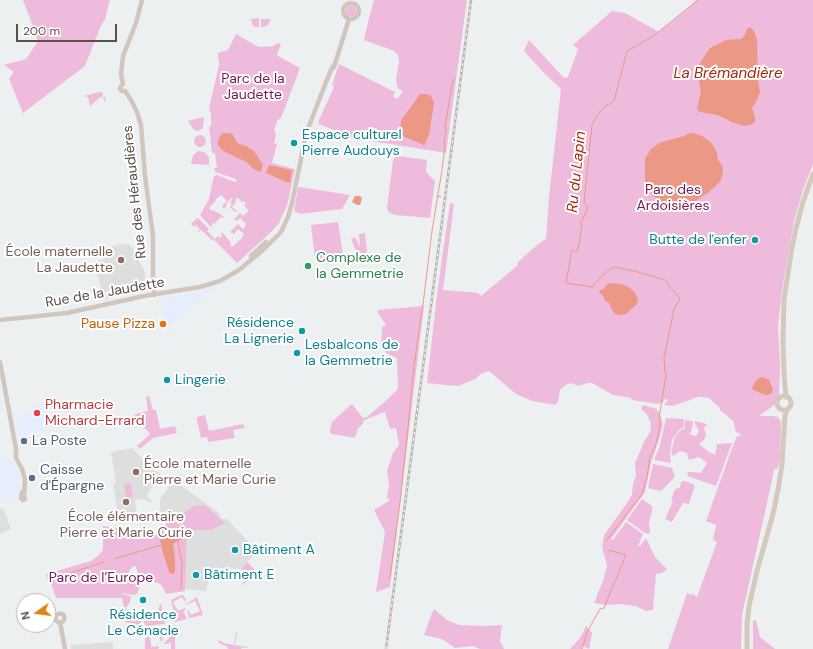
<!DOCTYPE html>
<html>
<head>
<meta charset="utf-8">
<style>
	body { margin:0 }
	#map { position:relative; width:813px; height:649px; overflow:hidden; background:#edf0f0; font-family:"DM Sans",sans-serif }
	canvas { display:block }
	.north { position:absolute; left:16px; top:593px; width:40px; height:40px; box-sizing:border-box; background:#fff; border:1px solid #bdb9b5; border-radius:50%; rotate:256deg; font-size:11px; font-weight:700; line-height:16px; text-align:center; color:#5b4f46 }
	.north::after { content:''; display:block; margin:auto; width:14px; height:18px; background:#e08017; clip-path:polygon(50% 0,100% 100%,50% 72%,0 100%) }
	.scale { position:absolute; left:16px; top:24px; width:101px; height:18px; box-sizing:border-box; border:2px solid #5b4f46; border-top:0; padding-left:5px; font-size:12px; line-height:14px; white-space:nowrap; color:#5b4f46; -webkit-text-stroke:3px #fff; paint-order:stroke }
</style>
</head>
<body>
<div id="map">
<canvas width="813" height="649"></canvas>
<div class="north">N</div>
<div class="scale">200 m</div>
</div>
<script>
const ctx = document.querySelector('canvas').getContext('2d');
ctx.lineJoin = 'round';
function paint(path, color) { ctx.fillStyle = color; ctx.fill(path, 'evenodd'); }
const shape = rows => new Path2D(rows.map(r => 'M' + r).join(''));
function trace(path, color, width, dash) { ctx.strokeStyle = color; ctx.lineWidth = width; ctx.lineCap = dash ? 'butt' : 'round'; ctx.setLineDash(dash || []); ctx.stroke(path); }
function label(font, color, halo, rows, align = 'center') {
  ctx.font = font + ' "DM Sans",sans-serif'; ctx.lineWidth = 4; ctx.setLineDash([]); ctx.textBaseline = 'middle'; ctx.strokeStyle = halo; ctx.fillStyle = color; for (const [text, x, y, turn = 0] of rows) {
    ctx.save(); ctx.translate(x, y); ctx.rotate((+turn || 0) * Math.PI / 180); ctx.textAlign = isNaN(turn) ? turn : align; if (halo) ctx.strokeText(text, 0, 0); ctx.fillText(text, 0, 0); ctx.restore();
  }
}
const commercial = shape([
	[215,286,216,287,194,306,169,325,167,323,163,326,161,298,203,290],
	[44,401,49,429,29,434,27,436,20,438,16,432,14,425,16,422],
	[0,456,7,458,12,463,17,470,19,479,20,486,18,497,7,502,3,494,2,494,0,490]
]);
const education = shape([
	[128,244,132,247,141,265,144,269,145,274,145,280,137,290,104,300,101,291,102,291,97,273,95,262,106,258,108,252,112,250,112,247,114,245],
	[132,448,142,458,142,460,143,462,145,461,152,468,161,474,146,496,152,501,151,503,144,499,135,500,137,516,135,518,119,521,113,483,116,483,111,452],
	[179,484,219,513,220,517,222,519,227,519,258,552,247,562,241,569,212,568,206,591,185,589,187,534,185,525,177,524,173,522,173,518,160,518,160,499,170,485],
	[3,508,7,517,8,522,11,529,0,534,0,509],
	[113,642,113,649,71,649,71,645]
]);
const green = shape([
	[23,0,110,0,105,19,100,28,85,66,23,113,9,79,14,72,4,65,26,59,38,41,31,21],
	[374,0,467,0,446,153,353,138,319,124,318,122,334,87,332,85,339,64,395,92,393,96,397,99,403,92,398,88,396,80,399,61,398,55,394,51,364,40,369,18],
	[696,0,813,0,813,164,803,190,794,221,782,290,778,327,780,364,779,399,773,406,759,416,773,416,778,417,781,422,781,430,780,461,777,469,774,469,773,476,742,615,741,649,668,649,687,593,691,595,692,593,697,597,717,542,713,540,716,525,706,521,732,448,737,436,741,436,739,433,736,432,733,421,720,410,720,408,709,398,703,397,698,397,673,406,664,405,668,400,665,399,662,403,660,403,659,404,632,400,631,398,613,395,592,383,588,383,578,386,571,383,566,385,560,390,558,402,555,405,532,401,516,394,489,371,481,374,475,379,458,386,446,385,427,383,437,294,450,203,454,204,443,290,469,292,478,293,481,296,518,265,517,263,530,251,545,239,546,240,549,197,561,89,545,74,524,51,529,40,564,78,568,77,578,49,573,45,612,11,625,13,659,32,692,5],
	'345.5 11a5.5 5.5 0 1 1 11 0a5.5 5.5 0 1 1-11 0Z',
	[259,18,259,27,255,27,252,24,251,19],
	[261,19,271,19,268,25,263,27,261,27],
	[236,34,257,46,262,47,273,46,278,43,281,44,277,54,278,56,300,68,283,113,280,119,279,119,277,121,274,131,276,132,275,135,276,135,274,143,277,144,272,163,295,169,287,206,279,223,269,234,237,263,213,239,210,241,211,239,201,230,199,232,198,231,200,229,196,225,194,227,191,224,196,219,198,218,209,229,207,231,215,239,218,236,220,238,222,236,221,233,222,232,227,238,231,243,230,244,232,247,242,238,242,237,244,234,238,229,234,234,230,232,238,224,243,229,245,228,244,227,246,224,240,218,237,221,234,219,240,213,243,216,249,211,244,205,246,203,243,201,242,202,238,198,235,200,236,202,232,207,237,211,235,212,230,207,232,204,230,202,232,200,231,198,226,204,227,205,224,209,222,206,227,201,221,195,215,200,216,201,209,208,212,211,213,210,216,212,218,213,219,213,224,217,223,218,221,217,214,224,213,223,211,226,214,228,211,227,200,215,209,199,214,176,217,175,235,182,237,181,236,179,215,172,214,168,217,168,215,153,212,153,209,127,211,126,211,111,209,112,210,104,219,65,218,53,228,50],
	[102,92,103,97,105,97,106,103,102,96,90,106,88,97,84,96,95,93],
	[204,117,203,128,199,131,194,130,188,121],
	'194 141a6 6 0 1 1 12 0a6 6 0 1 1-12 0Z',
	[198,151,204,152,207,154,209,158,209,165,191,164,193,155],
	[396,156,398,156,427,160,426,172,435,181,430,218,395,215,390,213,388,211,387,208,393,160],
	[298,187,299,187,350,195,342,209,300,214,294,211],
	[338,222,343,255,315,259,311,225],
	[365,233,367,252,366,253,363,254,361,253,357,253,351,239,355,237,360,247,359,234],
	[424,306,390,587,376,592,385,532,374,510,390,500,387,498,389,485,387,471,393,453,399,445,396,428,390,429,385,412,364,420,363,424,358,428,355,438,332,434,330,432,330,430,332,421,334,421,335,419,352,404,363,418,367,417,390,397,398,389,397,358,388,354,381,348,382,327,386,325,378,313,378,310],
	[149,396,153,410,156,410,160,429,175,426,177,433,153,438,140,449,137,446,150,434,134,416,136,414,148,411,146,397],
	[643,405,657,409,657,411,659,412,663,423,661,433,651,463,645,492,611,539,613,540,626,522,643,534,638,546,640,546,646,538,655,557,667,569,662,573,656,574,653,610,646,611,636,606,619,604,606,605,594,603,604,578,607,565,602,547,604,535,627,503,632,495,633,483,636,477,635,463,644,442,651,430,650,421,646,413,641,409],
	[205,415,209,431,243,424,245,428,233,430,235,438,208,442,207,437,201,438,197,419,197,417],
	[666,418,684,419,684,427,679,430,672,440,670,453,671,463,654,460,660,445],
	[685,420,693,421,692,428,690,434,694,436,697,435,699,431,695,424,695,421,707,424,704,428,706,435,704,440,699,444,709,452,715,455,717,444,732,443,716,486,687,476,688,472,693,472,701,473,707,463,699,457,689,460,687,453,680,451,673,456,671,452,675,437,680,431,685,428],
	[653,464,672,468,675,477,661,491,648,488],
	[682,481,688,482,695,485,689,504,683,503,672,522,665,519,673,501,671,500,674,491,677,488,679,488],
	[131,483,133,497,126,498,124,484],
	[642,499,652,506,652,512,649,522,650,533,646,534,627,520],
	[205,505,225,523,211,530,186,530,187,534,185,591,166,594,163,587,160,584,150,580,145,580,143,579,138,574,136,567,134,566,130,569,129,573,130,575,132,577,139,577,142,581,137,594,134,595,122,593,123,594,131,596,130,602,127,607,124,608,122,598,56,598,50,580,48,581,46,574,91,561,98,556,103,550,103,526,137,531,138,538,153,536,162,531,167,522,173,518,173,522,177,522,177,524,184,525,182,520,183,513,193,506],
	[247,562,255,570,253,575,243,585,242,584,248,578,241,569],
	[183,595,186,600,185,602,182,597,173,602,178,611,185,608,185,610,181,613,174,613,171,600,179,596],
	[197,597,203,615,189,618,187,608,191,615,200,611,195,601,186,605,186,604],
	[161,604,165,624,155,625,147,626,145,625,143,619,150,620,155,617,158,621,161,620,161,614,156,615,160,605],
	[126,609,133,613,136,617,140,618,141,623,140,625,130,624,126,622,125,618,124,610],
	[434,609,447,620,459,625,483,626,502,625,500,641,504,649,480,649,472,646,455,648,442,639,424,635,430,618],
	[184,612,187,619,175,622,174,615],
	[756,620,760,637,775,649,753,649,753,621],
	[586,626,592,633,589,649,583,646,582,649,570,649,580,638],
	[168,631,173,631,175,633,175,649,171,649,171,643,165,644,164,642,166,642,166,640,169,639],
	[166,632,166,634,162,635,163,641,161,641,159,635,150,637,151,647,153,646,153,647,159,646,158,649,145,649,145,638,147,638,147,635,150,635,151,633],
	[236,632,237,632,235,645,248,647,247,648,242,647,241,649,228,649,227,646,223,645,218,642,219,640,224,643,234,645]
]);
const water = shape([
	[750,27,754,31,757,39,758,81,760,92,756,102,752,108,755,117,755,122,750,125,744,126,732,122,717,115,700,112,697,109,701,91,698,77,697,72,701,61,710,48,726,40,741,39,744,36,747,29],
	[420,94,426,94,430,95,432,98,434,103,429,135,424,146,422,144,400,135,401,120,411,107],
	[223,133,230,133,233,135,237,143,246,146,254,151,263,165,261,171,260,172,257,171,250,166,248,163,232,155,227,153,222,150,218,145,218,141,219,138],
	[690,133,693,133,702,136,708,140,713,145,717,153,718,160,723,167,723,173,720,182,709,192,682,210,672,210,663,206,645,186,645,159,650,150,659,143,684,136],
	[269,165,292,170,290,183,286,182,266,173],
	[355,196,360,196,362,198,360,205,357,205,352,202],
	[611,283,620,284,627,286,634,291,638,299,637,304,626,314,620,315,615,314,612,310,609,303,605,301,603,296,599,292,600,290,604,289,606,285],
	[762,377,765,378,769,380,773,389,772,393,768,395,765,395,753,390,752,388,755,382,759,378],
	[172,532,181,533,183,534,184,536,183,539,177,541,173,544,175,560,175,572,172,574,169,572,163,553,160,540]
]);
const stream = shape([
	[437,196,441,197],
	[179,540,178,543,182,563,181,589],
	[606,541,642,494,647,477,650,456,655,447,659,431,660,424,659,418,666,375,665,372,664,358,674,309,680,299,675,292,669,286,668,283,665,280,634,271,614,267,610,269,602,276,592,287,566,283,572,250,576,252,578,249,582,226,581,223,587,210,587,206,584,202,592,125,598,114,603,108,614,101,627,51,652,37,698,0],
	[114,559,161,545],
	[390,578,401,494,410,408,414,366,422,310,423,304,432,231,442,170,445,146,444,141,446,129,445,127,453,79],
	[52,579,104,562],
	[582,649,587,632,600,609,604,608,626,555,608,550]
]);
const tertiary = shape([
	'343 11a8 8 0 1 1 16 0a8 8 0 1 1-16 0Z',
	[334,67,349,19],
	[123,84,121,75,123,56,136,23,142,0],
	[123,84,121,86,120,89,122,91,125,91],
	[125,91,131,100,137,112,141,125,145,176,153,236,153,278,154,295],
	[251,256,266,242],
	[0,320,67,313,144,296,200,287,220,281,239,270,263,250,281,232,288,217,292,203,306,134,326,82,332,68,334,65],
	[0,362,16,449,16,458,22,469,25,479,24,496],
	[22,492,21,498,23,500,25,499,24,496],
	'55.5 618a4.5 4.5 0 1 1 9 0a4.5 4.5 0 1 1-9 0Z',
	[60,622,65,649]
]);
const secondary = shape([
	'777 403a7 7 0 1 1 14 0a7 7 0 1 1-14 0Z',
	[786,397,784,374,783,343,784,299,791,253,796,228,803,202,813,174],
	[747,649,747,624,749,606,757,571,773,514,778,490,782,464,785,416,787,409]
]);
const rail = shape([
	[386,649,471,0]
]);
const markers = [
	[294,143,4,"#0f9aa8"],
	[755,240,4,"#0f9aa8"],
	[121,260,4,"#8d6e63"],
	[308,266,4,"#2e9e5b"],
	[163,324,4,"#e8710a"],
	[302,331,4,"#0f9aa8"],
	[297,353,4,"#0f9aa8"],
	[167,380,4,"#0f9aa8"],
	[37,413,4,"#e0444e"],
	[24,441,4,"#5c6f8a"],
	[136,472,4,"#8d6e63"],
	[32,478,4,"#5c6f8a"],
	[126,502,4,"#8d6e63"],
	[235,550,4,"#0f9aa8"],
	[196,575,4,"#0f9aa8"],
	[143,600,4,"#0f9aa8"]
];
const parkNames = [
	["Parc de la",253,79],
	["Jaudette",253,95],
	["Parc des",673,190],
	["Ardoisières",673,206],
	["Parc de l’Europe",101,578]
];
const cultureNames = [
	["Espace culturel",302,135],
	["Pierre Audouys",302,151],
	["Butte de l'enfer",747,240,"right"],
	["Résidence",294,323,"right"],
	["La Lignerie",294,339,"right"],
	["Lesbalcons de",305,345],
	["la Gemmetrie",305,361],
	["Lingerie",175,380],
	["Bâtiment A",243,550],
	["Bâtiment E",204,575],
	["Résidence",143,615,"center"],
	["Le Cénacle",143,631,"center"]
];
const streetNames = [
	["Rue des Héraudières",135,192,-96],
	["Rue de la Jaudette",105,293,-10]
];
const educationNames = [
	["École maternelle",113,252],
	["La Jaudette",113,268],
	["École maternelle",144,464,"left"],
	["Pierre et Marie Curie",144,480,"left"],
	["École élémentaire",126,517,"center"],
	["Pierre et Marie Curie",126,533,"center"]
];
const leisureNames = [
	["Complexe de",316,258],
	["la Gemmetrie",316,274]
];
const foodNames = [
	["Pause Pizza",155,324]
];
const healthNames = [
	["Pharmacie",45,405],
	["Michard-Errard",45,421]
];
const serviceNames = [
	["La Poste",32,441],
	["Caisse",40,470],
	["d'Épargne",40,486]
];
const waterNames = [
	["La Brémandière",728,74],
	["Ru du Lapin",577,172,-84]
];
paint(commercial, '#e6edfc');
paint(education, '#dcdfde');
paint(green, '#efbbdd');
paint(water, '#ec9887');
trace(stream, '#ec9887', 1);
trace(tertiary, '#d0c6be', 4.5);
trace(secondary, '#d5c9be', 5);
trace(rail, '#b8b4af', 2.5);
trace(rail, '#fff', 1, [3]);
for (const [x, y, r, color] of markers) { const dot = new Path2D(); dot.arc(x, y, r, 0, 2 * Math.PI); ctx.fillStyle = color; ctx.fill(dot); trace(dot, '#fff', 1.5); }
label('14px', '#7d164d', '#fff', parkNames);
label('14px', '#0d838f', '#fff', cultureNames, 'left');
label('14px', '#5b4f46', '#fff', streetNames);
label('14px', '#785e54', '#fff', educationNames, 'right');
label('14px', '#27864d', '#fff', leisureNames, 'left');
label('14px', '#c56008', '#fff', foodNames, 'right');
label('14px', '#be3a42', '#fff', healthNames, 'left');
label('14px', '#4e5e75', '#fff', serviceNames, 'left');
label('italic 15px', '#a8260b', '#fff', waterNames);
</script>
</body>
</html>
